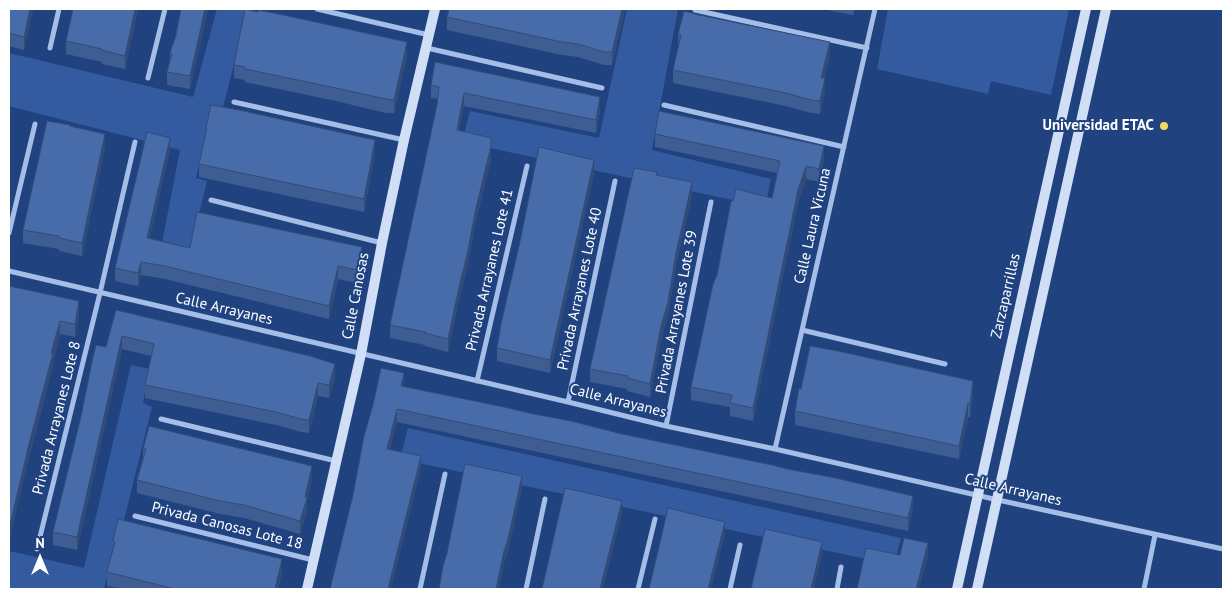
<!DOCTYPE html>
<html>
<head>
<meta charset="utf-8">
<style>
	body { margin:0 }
	#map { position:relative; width:1232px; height:598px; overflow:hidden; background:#204380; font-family:"PT Sans",sans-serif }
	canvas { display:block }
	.frame { position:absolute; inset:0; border:10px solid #fff; pointer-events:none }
	.north { position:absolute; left:15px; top:533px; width:50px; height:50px; -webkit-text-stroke:4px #204380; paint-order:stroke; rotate:0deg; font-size:14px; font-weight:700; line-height:20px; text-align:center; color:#fff }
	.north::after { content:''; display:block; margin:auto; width:18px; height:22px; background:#fff; clip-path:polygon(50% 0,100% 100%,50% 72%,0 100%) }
</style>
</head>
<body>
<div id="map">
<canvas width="1232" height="598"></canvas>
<div class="frame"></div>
<div class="north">N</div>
</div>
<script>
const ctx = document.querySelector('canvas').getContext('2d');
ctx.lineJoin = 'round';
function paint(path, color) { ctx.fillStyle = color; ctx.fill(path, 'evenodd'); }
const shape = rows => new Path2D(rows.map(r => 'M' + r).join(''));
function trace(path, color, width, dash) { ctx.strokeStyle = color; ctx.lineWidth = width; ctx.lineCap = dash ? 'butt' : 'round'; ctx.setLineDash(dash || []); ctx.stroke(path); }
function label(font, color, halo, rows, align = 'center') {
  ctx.font = font + ' "PT Sans",sans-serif'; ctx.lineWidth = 4; ctx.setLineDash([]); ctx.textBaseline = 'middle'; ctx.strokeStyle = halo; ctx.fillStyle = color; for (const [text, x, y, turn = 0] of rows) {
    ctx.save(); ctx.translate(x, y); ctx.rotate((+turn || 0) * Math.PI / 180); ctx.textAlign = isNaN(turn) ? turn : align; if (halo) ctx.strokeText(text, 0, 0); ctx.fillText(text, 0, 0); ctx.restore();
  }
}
const green = shape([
	[217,9,248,9,221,115,210,116,196,178,207,181,190,251,162,243,180,150,9,106,9,53,193,97],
	[627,9,678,9,652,150,771,179,765,207,462,142,470,111,599,138],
	[888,9,1069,9,1051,95,991,81,988,94,877,69],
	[131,365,149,369,143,403,152,407,121,532,118,532,104,588,108,589,9,589,9,551,84,568],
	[408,428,901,538,894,565,400,459]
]);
const street = shape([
	[317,9,429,35],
	[695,10,867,48],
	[50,48,59,9],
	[427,48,602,88],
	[148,78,165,9],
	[234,102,404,140],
	[664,105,844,147],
	[211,200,382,243],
	[9,233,35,124],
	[9,271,568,402,666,426,775,449,998,500,1223,549],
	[802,330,945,364],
	[477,381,527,166],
	[568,402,615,181],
	[161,419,336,461],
	[666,426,711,202],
	[775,449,875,9],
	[135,516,313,560],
	[37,549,100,293,135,142],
	[420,589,445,474],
	[526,589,545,499],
	[638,589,655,519],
	[730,589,740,545],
	[837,589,841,567],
	[1144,589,1155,535]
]);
const secondary = shape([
	[307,589,361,354,382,243,404,140,435,9],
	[957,589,1086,9],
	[977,589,1106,9]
]);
const wall = shape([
	[9,9,33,9,24,50,9,46],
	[73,9,138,9,125,69,102,64,102,62,66,54,66,41],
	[181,9,208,9,190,89,167,85,167,72,170,60,170,53,176,35],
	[625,9,612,65,604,65,578,57,562,55,447,30,447,17],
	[822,9,855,9,853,15],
	[678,34,830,55,824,78,825,91,820,114,811,113,786,106,673,83,673,70,678,47],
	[407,55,394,113,386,113,336,101,245,82,245,80,234,78,234,65],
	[431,85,600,110,596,133,464,106,459,130,491,151,491,159,476,221,467,268,459,300,448,352,425,346,425,345,390,338,390,325,437,105,438,99,431,98],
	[70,126,105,147,82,256,59,251,59,249,23,243,23,230],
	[206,128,375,153,364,212,199,177,199,164,206,133],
	[655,134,824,159,819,182,806,179,798,203,753,421,730,416,730,407,691,400,691,387,772,198,777,173,655,147],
	[170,151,149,238,190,248,362,260,357,283,338,279,329,319,165,279,141,275,138,286,115,281,115,268],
	[594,173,550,373,497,361,497,348],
	[657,175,692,195,676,266,668,315,661,339,650,397,627,391,627,389,590,382,590,369],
	[9,286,79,314,75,337,60,334,53,362,53,366,30,454],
	[116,310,335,377,329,398,318,396,309,433,301,432,276,425,145,398,145,385,151,356,122,349,77,550,53,545,53,532,106,347],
	[404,387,913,509,908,531,397,422,390,449,421,469,353,495],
	[973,394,970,417,968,417,959,459,795,425,795,411],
	[143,449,312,479,307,501,307,511,300,534,244,518,220,514,137,493,137,480,143,458],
	[113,541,282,572,278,589,122,589,107,586,107,572,113,551]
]);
const shadedWall = shape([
	[30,9,33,9,24,50,24,37],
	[135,9,138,9,125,69,125,56],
	[205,9,208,9,190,89,190,76],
	[622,9,625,9,625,10,612,65,612,52],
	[407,42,407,55,394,113,394,100],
	[830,42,830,55,821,91,821,78],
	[825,78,825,91,820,114,820,101],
	[464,93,464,106,457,143,457,130],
	[600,97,600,110,596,133,596,120],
	[105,134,105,147,82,256,82,243],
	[170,138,170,151,147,251,147,238],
	[491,138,491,159,476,221,467,268,459,300,448,352,448,339,476,208],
	[375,140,375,153,364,212,364,199],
	[824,146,824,159,819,182,819,169],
	[594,160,594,173,550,373,550,360],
	[806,166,806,179,798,203,753,421,753,408,798,190],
	[692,182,692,195,676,266,668,315,661,339,650,397,650,384,676,253],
	[362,247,362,260,357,283,357,270],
	[141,262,141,275,138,286,138,273],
	[338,266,338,279,329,319,329,306],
	[79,301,79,314,75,337,75,324],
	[60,321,60,334,53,362,53,366,30,454,9,542,9,529,51,353],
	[122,336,122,349,77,550,77,537],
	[335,364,335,377,329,398,329,385],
	[404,373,404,386,401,386],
	[973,381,973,394,970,417,970,404],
	[318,383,318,396,309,433,309,420],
	[968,403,968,417,959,459,959,446],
	[397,409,397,422,387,462,387,449],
	[421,456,421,469,391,589,388,589],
	[312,466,312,479,307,501,307,511,300,534,300,521],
	[522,476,522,489,508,552,504,564,499,589,496,589],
	[913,496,913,509,908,531,908,518],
	[622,501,622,514,603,589,600,589],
	[725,522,725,535,711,589,708,589],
	[822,542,822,555,814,589,811,589],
	[928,543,928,556,919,589,916,589],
	[282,559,282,572,278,589,275,589]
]);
const building = shape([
	[9,9,30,9,24,37,9,33,9,9],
	[73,9,135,9,125,56,102,50,102,49,66,41,73,9],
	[181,9,205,9,190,76,167,72,172,54,170,53,176,35,181,9],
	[245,9,258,12,258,10,288,16,407,42,394,100,386,99,336,88,245,69,245,67,234,65,245,9],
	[449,9,622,9,612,52,604,52,578,44,562,42,447,17,449,9],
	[684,11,699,15,830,42,821,78,825,78,820,101,811,100,786,93,673,70,681,35,678,34,684,11],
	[435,62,600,97,596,120,464,93,457,130,491,138,491,146,476,208,467,255,459,287,448,339,425,333,426,332,390,325,395,301,437,105,439,87,431,85,435,62],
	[211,105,239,110,375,140,364,199,199,164,207,128,206,128,211,105],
	[659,111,824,146,819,169,806,166,798,190,753,408,730,403,732,395,691,387,713,284,717,275,731,201,733,201,736,189,772,198,780,161,655,134,659,111],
	[47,121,70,125,70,126,105,134,82,243,59,238,59,236,23,230,47,121],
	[147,132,170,138,147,238,190,248,197,212,362,247,357,270,338,266,329,306,165,266,141,262,138,273,115,268,147,132],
	[539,147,594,160,550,360,497,348,501,324,521,237,539,147],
	[634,168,657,172,656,175,692,182,676,253,668,302,661,326,650,384,627,378,628,376,590,369,634,168],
	[9,286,79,301,75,324,60,321,51,353,53,353,30,440,9,529,9,286],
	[116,310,310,356,335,364,329,385,318,383,309,420,301,419,276,412,145,385,154,344,122,336,77,537,53,532,81,416,93,357,96,345,106,347,116,310],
	[810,346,838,351,973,381,970,404,968,403,959,446,795,411,799,388,801,389,810,346],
	[381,368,404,373,401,386,504,407,529,413,571,421,622,434,772,465,787,469,831,477,913,496,908,518,397,409,387,449,421,456,388,589,330,589,353,495,364,436,373,405,381,368],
	[149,426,312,466,305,497,307,498,300,521,244,505,220,501,137,480,146,449,143,449,149,426],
	[465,464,522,476,508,539,504,551,496,589,439,589,443,566,447,553,465,464],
	[565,488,622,501,600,589,542,589,565,488],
	[668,508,725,522,708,589,649,589,668,508],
	[118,519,282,559,275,589,175,589,107,572,115,542,113,541,118,519],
	[765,529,822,542,811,589,751,589,765,529],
	[904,538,928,543,916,589,857,589,866,548,900,555,904,538]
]);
const markers = [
	[1164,126,5,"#f6d766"]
];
const poiNames = [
	["Universidad ETAC",1154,126]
];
const streetNames = [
	["Calle Laura Vicuna",813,226,-77],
	["Privada Arrayanes Lote 41",490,270,-77],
	["Privada Arrayanes Lote 40",580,289,-78],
	["Calle Canosas",356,296,-79],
	["Zarzaparrillas",1006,296,-77],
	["Calle Arrayanes",224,309,13],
	["Privada Arrayanes Lote 39",677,312,-79],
	["Calle Arrayanes",618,401,14],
	["Privada Arrayanes Lote 8",57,418,-76],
	["Calle Arrayanes",1013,490,13],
	["Privada Canosas Lote 18",227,526,14]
];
paint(green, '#345b9f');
trace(street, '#a5bee8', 5);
trace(secondary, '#d0def6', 10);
paint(wall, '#3e5d92');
paint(shadedWall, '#324c77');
paint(building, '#486caa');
trace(building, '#324c77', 1);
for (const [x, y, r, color] of markers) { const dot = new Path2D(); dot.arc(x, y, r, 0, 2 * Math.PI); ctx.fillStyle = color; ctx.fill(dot); trace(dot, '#204380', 2); }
label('bold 15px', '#fff', '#204380', poiNames, 'right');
label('15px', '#fff', '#204380', streetNames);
</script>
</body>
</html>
